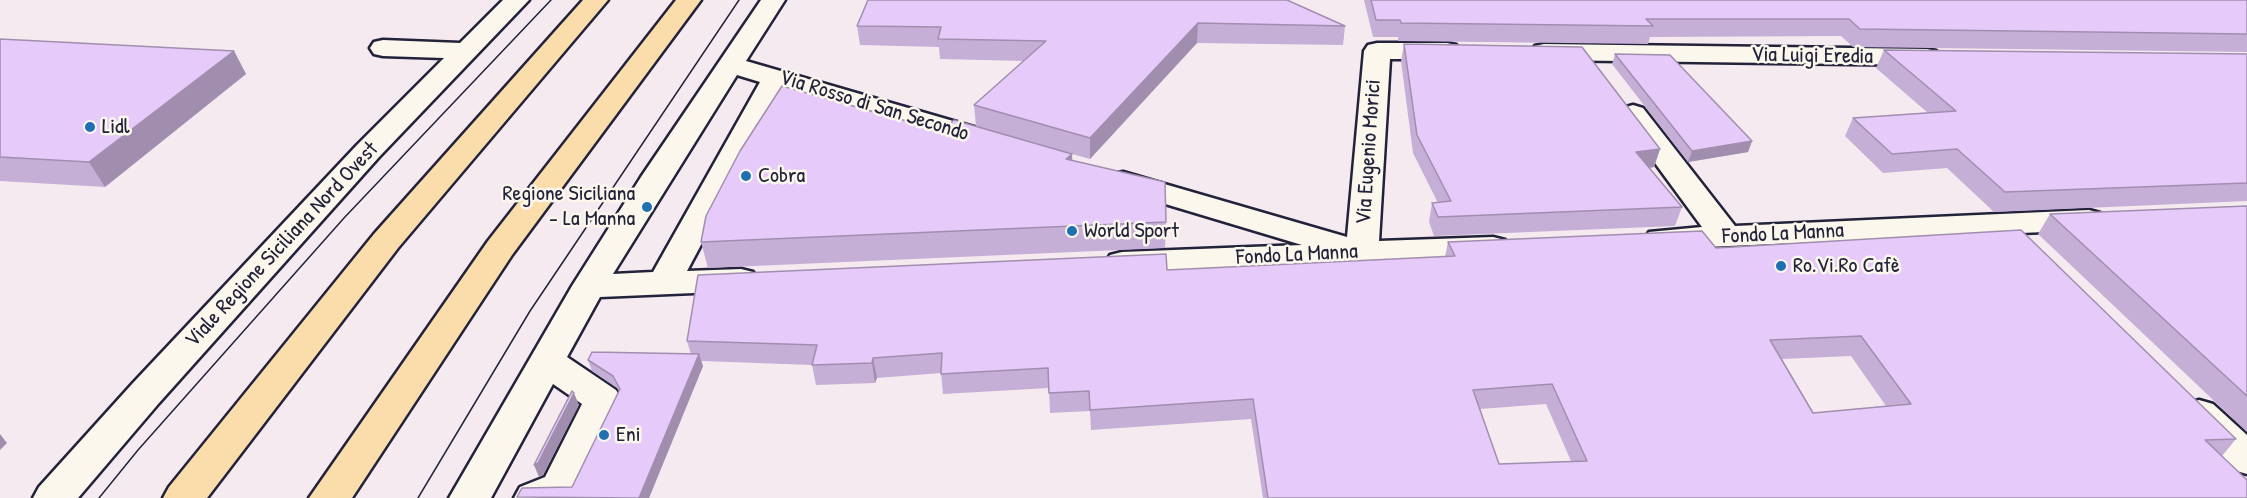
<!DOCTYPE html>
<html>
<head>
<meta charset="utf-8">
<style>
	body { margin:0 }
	canvas { display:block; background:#f5eaf0 }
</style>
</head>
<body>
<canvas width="2247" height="498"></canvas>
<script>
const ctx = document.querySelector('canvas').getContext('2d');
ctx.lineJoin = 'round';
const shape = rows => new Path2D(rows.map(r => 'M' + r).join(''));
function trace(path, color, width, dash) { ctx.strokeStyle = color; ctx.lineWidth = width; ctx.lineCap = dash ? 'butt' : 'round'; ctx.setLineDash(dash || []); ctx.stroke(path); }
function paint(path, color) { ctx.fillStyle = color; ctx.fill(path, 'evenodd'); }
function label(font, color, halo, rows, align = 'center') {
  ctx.font = font + ' "Patrick Hand",sans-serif'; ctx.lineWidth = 5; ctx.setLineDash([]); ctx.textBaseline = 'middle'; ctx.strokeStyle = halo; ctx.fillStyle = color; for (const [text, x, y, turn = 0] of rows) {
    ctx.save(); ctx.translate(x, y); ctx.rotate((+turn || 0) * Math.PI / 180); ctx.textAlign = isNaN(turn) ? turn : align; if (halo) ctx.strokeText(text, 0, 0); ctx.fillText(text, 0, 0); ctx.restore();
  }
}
const minor = shape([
	[503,0,529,0,379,157,159,403,78,498,33,498,39,487,133,383,357,145,444,58,383,56,374,54,370,48,374,42,383,40,460,43,503,0],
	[761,0,785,0,746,61,998,134,1003,140,998,146,988,149,784,89,687,271,741,269,753,272,758,280,753,288,741,291,600,297,567,357,616,390,622,400,575,498,514,498,520,487,545,477,582,404,553,384,491,498,449,498,572,286,641,177,761,0],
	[737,75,760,82,653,272,613,274,737,75],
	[1377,43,1447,43,1456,45,1460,51,1456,57,1447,59,1390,59,1379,241,1493,237,1505,240,1509,247,1505,254,1493,257,1122,274,1110,271,1105,263,1110,255,1122,252,1302,245,1112,188,1108,181,1112,174,1123,172,1347,237,1364,51,1368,45,1377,43],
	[1544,44,1927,49,1936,51,1940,57,1936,63,1927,65,1544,60,1535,58,1531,52,1535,46,1544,44],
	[1633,105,1643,108,1735,226,2089,210,2100,213,2105,220,2100,227,2089,230,1661,249,1649,246,1645,239,1649,232,1702,227,1619,114,1623,108,1633,105],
	[2199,400,2213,404,2247,435,2247,474,2233,470,2185,424,2180,414,2185,404,2199,400]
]);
const major = shape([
	[583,0,608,0,398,248,207,498,163,498,169,487,374,234,583,0],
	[676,0,701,0,512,255,352,498,309,498,488,241,676,0]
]);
const tram = shape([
	[99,498,138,450,344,218,551,0],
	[418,498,530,311,739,0]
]);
const wall = shape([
	[868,0,1345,26,1343,45,1197,43,1090,159,1072,154,1072,161,1166,222,1165,248,708,268,701,242,942,131,976,126,974,105,1024,61,940,59,939,47,860,45,857,26],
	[1364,0,2247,0,2247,52,1853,47,1841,36,1650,37,1648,44,1398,41,1398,37,1373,37],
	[0,39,234,51,246,74,105,187,0,181],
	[1404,44,1660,149,1654,167,1649,168,1682,207,1675,226,1434,236,1429,222,1432,203,1438,203,1413,153,1401,61],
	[1884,50,2247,54,2247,201,1994,212,1947,168,1883,173,1845,136,1853,118,1928,113,1876,68],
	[1615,54,1752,141,1748,152,1688,162,1612,64],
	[2247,206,2247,432,2038,234,2050,214],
	[1448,242,1716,248,2236,439,2222,456,2247,498,1263,498,1251,419,1091,430,1090,411,1050,413,1049,388,943,394,941,373,877,378,875,383,816,385,812,365,701,361,703,366,649,498,517,497,572,487,619,391,617,388,592,371,588,360,691,354,687,341,1167,270,1445,257],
	[1851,356,1886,406,1813,413,1782,359],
	[1546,404,1571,461,1499,464,1480,409]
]);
const shadedWall = shape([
	[1198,23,1197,43,1090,159,1090,138],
	[234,51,246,74,105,187,89,162],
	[1752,141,1748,152,1688,162,1692,151],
	[1660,149,1654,167,1630,171,1636,152],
	[1072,154,1073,178,1066,159],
	[699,354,703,366,649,498,639,498],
	[873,358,877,378,875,383,872,363],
	[574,393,579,405,543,475,539,477,534,465],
	[0,434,7,443,0,450]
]);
const building = shape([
	[868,0,1287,0,1345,26,1198,23,1090,138,974,105,1046,41,938,39,941,27,857,26,868,0],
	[1371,0,2247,0,2247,34,1860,29,1849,19,1646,19,1653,26,1401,23,1400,20,1376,20,1371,0],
	[0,39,234,51,89,162,0,157,0,39],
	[1404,44,1582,47,1660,149,1636,152,1682,207,1438,217,1432,203,1451,201,1417,135,1404,44],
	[1884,50,2247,54,2247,183,2005,192,1957,149,1892,154,1853,118,1956,111,1884,50],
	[1615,54,1670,55,1752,141,1692,151,1615,54],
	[782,86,942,131,954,120,1072,154,1066,159,1165,182,1166,222,701,242,706,216,740,151,782,86],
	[2247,206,2247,396,2050,214,2247,206],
	[2021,230,2236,439,2205,440,2247,480,2247,498,1268,498,1253,399,1090,410,1089,391,1049,393,1048,368,941,374,942,353,873,358,872,363,812,365,817,345,687,341,698,275,1166,254,1167,270,1455,256,1448,242,1702,231,1716,248,2021,230],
	[1861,336,1911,404,1813,413,1770,340,1861,336],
	[1552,384,1587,461,1499,464,1473,390,1552,384],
	[592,352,699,354,639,498,517,497,522,488,572,487,620,389,613,376,588,360,592,352],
	[572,391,574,393,538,463,534,465,572,391]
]);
const markers = [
	[90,127,6,"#1f6fb2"],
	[746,176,6,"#1f6fb2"],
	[647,207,6,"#1f6fb2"],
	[1072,231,6,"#1f6fb2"],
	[1781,266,6,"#1f6fb2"],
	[604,435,6,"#1f6fb2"]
];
const streetNames = [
	["Via Luigi Eredia",1812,56,1],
	["Via Rosso di San Secondo",874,106,17],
	["Via Eugenio Morici",1369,152,-86],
	["Fondo La Manna",1783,234,-3],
	["Viale Regione Siciliana Nord Ovest",282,245,-47],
	["Fondo La Manna",1297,255,-3]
];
const poiNames = [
	["Lidl",102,127],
	["Cobra",758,176],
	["Regione Siciliana",635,194,"right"],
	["- La Manna",635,219,"right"],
	["World Sport",1084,231],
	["Ro.Vi.Ro Cafè",1793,266],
	["Eni",616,435]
];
trace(minor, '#22223b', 5);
trace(major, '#22223b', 5);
paint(minor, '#fbf7ec');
paint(major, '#faddab');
trace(tram, '#22223b', 1.5);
paint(wall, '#c6afd7');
paint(shadedWall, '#a18eaf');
paint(building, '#e6cbfa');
trace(building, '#a18eaf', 1.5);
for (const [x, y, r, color] of markers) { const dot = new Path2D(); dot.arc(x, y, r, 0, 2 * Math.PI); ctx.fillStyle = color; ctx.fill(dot); trace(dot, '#fbf7ec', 2); }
label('22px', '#22223b', '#fbf7ec', streetNames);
label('22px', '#22223b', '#fbf7ec', poiNames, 'left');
</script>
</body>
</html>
